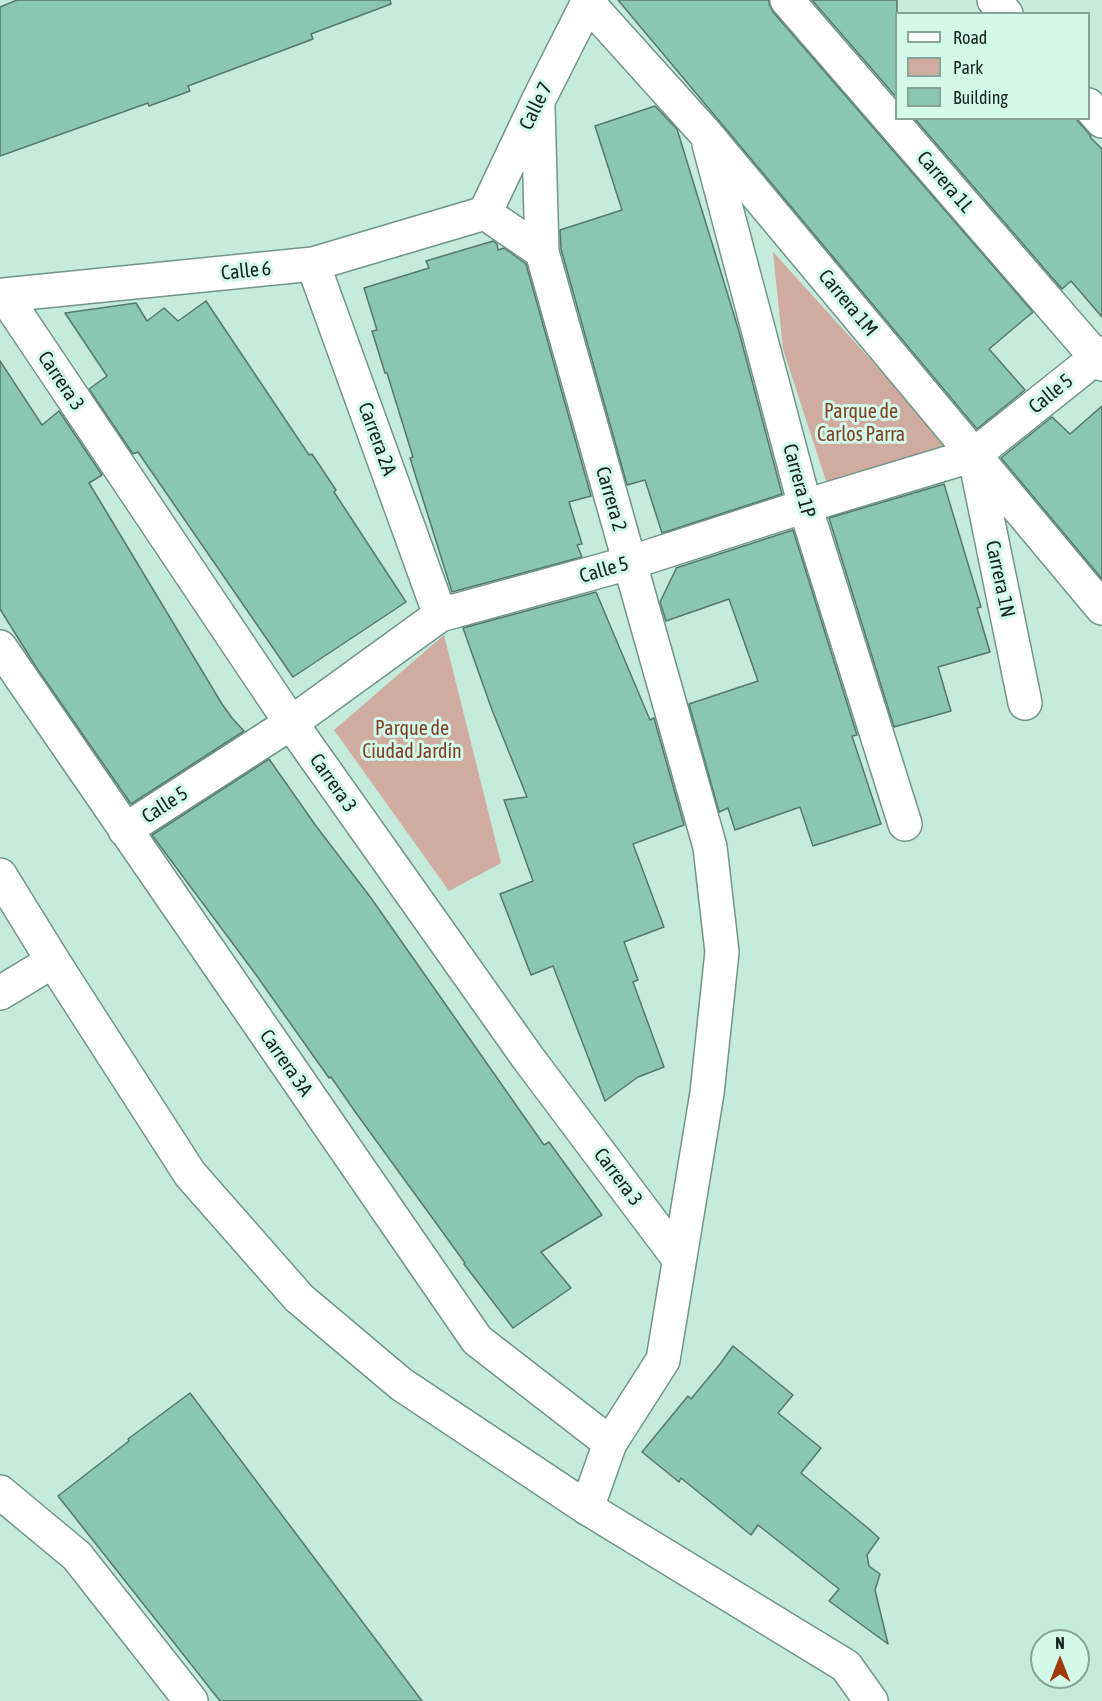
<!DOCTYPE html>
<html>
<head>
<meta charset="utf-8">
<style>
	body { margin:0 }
	#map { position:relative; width:1102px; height:1701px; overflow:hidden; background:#c5ebdd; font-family:"Asap Condensed",sans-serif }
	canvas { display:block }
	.legend { position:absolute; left:895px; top:12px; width:195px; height:108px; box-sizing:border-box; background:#d2f9ea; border:2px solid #87a499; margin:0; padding:8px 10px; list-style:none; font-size:18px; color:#16241f }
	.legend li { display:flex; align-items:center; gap:12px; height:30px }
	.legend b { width:30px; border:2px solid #87a499 }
	.north { position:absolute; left:1030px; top:1629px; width:60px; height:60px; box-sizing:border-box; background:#d2f9ea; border:2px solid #87a499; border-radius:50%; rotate:0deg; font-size:16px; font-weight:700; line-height:24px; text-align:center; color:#16241f }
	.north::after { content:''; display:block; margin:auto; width:21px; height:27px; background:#9f3b09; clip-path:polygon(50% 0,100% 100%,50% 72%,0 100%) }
</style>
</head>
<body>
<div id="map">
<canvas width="1102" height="1701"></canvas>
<ul class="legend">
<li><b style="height:8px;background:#fff"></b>Road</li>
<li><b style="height:16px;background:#cfac9f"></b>Park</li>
<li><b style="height:16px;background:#8ac6b1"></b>Building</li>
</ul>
<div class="north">N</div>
</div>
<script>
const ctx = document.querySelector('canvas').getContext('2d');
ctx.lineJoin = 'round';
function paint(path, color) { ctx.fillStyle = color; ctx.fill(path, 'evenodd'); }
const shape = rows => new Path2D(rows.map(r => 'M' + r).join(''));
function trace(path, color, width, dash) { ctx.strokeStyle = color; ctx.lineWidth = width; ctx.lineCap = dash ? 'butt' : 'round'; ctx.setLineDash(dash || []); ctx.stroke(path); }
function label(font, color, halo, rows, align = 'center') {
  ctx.font = font + ' "Asap Condensed",sans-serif'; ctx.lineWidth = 6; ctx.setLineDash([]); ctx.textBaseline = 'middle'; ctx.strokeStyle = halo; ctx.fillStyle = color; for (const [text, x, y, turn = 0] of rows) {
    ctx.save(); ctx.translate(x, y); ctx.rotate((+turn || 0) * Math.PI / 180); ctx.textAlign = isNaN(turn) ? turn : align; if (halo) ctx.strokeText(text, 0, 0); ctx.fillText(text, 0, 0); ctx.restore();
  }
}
const green = shape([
	[773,252,950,447,829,490,783,349],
	[444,635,501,863,449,891,334,730]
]);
const building = shape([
	[17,0,390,0,391,4,311,34,313,39,188,86,190,91,149,106,148,103,0,156,0,7,17,0],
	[618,0,769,0,769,4,773,12,1033,312,989,349,1025,390,977,429,618,0],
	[812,0,897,0,897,98,812,0],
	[655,106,677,129,738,328,782,494,662,533,645,480,627,485,561,249,560,230,622,210,595,126,655,106],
	[914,118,1075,118,1091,136,1090,137,1102,149,1102,317,1071,281,1062,289,914,118],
	[493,241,497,244,498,250,504,248,526,264,591,496,569,502,582,544,577,545,582,557,452,592,410,458,413,457,387,373,385,373,372,331,377,330,364,288,429,268,426,261,493,241],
	[206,301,309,455,312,454,336,490,334,492,406,602,293,677,138,452,133,454,89,389,107,376,65,313,136,303,147,321,164,308,178,321,206,301],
	[0,361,42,425,59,411,102,475,89,483,222,704,232,718,244,731,131,804,36,667,0,609,0,361],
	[1102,406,1102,579,1001,458,1052,417,1070,434,1102,406],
	[944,484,981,607,977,608,990,652,938,667,951,711,894,727,829,518,944,484],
	[793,530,857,735,852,736,881,824,813,846,800,807,735,830,728,808,719,812,689,704,758,681,729,599,666,621,660,602,676,569,676,568,793,530],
	[596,592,650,720,654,718,684,825,633,844,664,927,624,942,638,980,633,982,664,1067,638,1077,605,1101,553,966,531,975,500,894,533,881,504,800,527,797,492,710,463,628,596,592],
	[269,759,316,826,371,898,544,1145,549,1142,602,1215,541,1252,571,1288,513,1328,464,1264,465,1263,436,1223,356,1113,331,1077,329,1078,254,972,152,835,269,759],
	[733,1346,793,1395,778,1413,821,1448,801,1473,869,1529,879,1538,867,1555,869,1566,880,1574,875,1590,888,1644,829,1601,839,1589,758,1525,751,1535,681,1478,679,1482,642,1452,688,1396,691,1399,720,1364,733,1346],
	[190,1393,422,1701,220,1701,58,1496,129,1441,128,1439,190,1393]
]);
const minor = shape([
	[787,0,1102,364],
	[994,0,1006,14],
	[588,3,706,134,1102,608],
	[1088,105,1102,121],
	[538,107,542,252],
	[709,144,805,506,905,824],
	[485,213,542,252,710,847,722,952,707,1093,663,1360,610,1443,587,1508],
	[485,213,538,101,589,0],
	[313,264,440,615],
	[4,295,291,723,528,1058,679,1259],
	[0,297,4,295,313,264,485,213],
	[975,458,1025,703],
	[0,647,477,1340,610,1443],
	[125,830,291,723,440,615,629,563,805,506,974,455,1102,353],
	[0,993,53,961],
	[0,1492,77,1556,191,1701]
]);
const major = shape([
	[0,875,53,961,190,1174,299,1298,401,1384,587,1508,846,1666,871,1701]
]);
const streetNames = [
	["Calle 7",536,106,-64],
	["Carrera 1L",945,182,49],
	["Calle 6",246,271,-6],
	["Carrera 1M",848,303,50],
	["Carrera 3",61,381,56],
	["Calle 5",1051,394,-39],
	["Carrera 2A",377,439,70],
	["Carrera 1P",799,481,75],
	["Carrera 2",611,499,74],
	["Calle 5",604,570,-16],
	["Carrera 1N",1000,579,78],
	["Carrera 3",333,783,55],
	["Calle 5",165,805,-33],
	["Carrera 3A",286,1063,55],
	["Carrera 3",618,1177,53]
];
const parkNames = [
	["Parque de",861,412],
	["Carlos Parra",861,435],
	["Parque de",412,729],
	["Ciudad Jardín",412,752]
];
paint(green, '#cfac9f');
paint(building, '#8ac6b1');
trace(building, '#55786c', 1.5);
trace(minor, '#719588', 36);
trace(major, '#719588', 36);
trace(minor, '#fff', 33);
trace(major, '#fff', 33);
label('20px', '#16241f', '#d2f9ea', streetNames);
label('20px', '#813f25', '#d2f9ea', parkNames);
</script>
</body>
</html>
